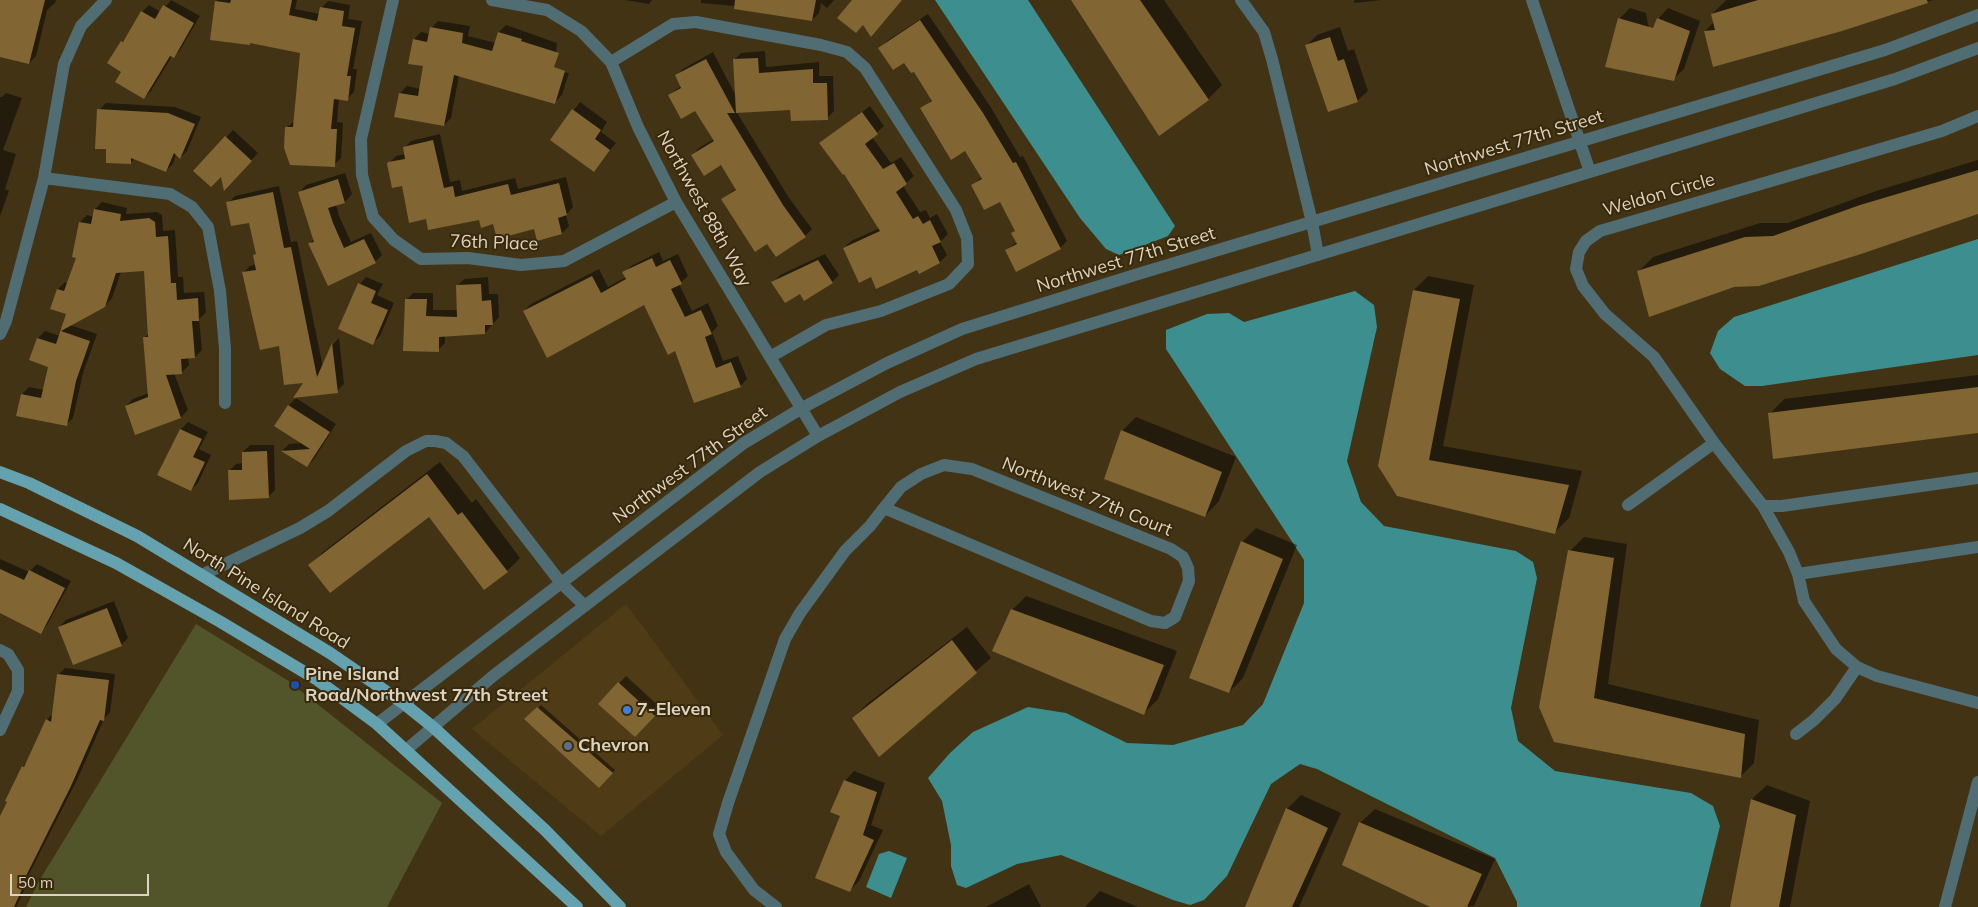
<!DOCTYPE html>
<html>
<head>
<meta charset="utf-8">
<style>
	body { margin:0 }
	#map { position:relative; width:1978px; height:907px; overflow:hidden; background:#433315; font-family:Mulish,sans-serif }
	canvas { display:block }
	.scale { position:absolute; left:10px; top:874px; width:139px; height:22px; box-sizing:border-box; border:2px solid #ddd3c2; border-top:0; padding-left:6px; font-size:15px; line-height:18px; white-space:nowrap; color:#ddd3c2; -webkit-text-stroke:4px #38290a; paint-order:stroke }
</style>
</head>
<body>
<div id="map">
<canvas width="1978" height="907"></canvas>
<div class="scale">50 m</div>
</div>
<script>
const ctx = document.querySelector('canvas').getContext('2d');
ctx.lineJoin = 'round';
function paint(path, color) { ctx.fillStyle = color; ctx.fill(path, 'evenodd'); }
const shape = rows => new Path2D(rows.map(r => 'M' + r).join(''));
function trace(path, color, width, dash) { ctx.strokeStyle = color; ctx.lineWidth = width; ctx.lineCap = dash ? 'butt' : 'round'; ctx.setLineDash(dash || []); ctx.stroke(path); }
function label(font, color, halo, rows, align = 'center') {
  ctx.font = font + ' Mulish,sans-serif'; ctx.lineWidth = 4; ctx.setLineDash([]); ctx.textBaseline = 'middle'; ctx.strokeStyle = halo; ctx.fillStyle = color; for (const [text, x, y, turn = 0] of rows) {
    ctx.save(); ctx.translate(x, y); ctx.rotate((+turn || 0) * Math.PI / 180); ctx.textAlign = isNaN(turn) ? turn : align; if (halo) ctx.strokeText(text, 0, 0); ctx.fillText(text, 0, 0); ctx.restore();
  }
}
const built = shape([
	[626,604,723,735,601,836,472,729]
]);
const green = shape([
	[196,624,287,680,442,803,387,907,26,907,39,881]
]);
const water = shape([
	[935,0,1028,0,1175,226,1168,236,1119,255,1106,249,1080,218],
	[1978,239,1978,355,1762,386,1745,386,1720,369,1710,353,1718,331,1734,317],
	[1355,291,1374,305,1377,327,1347,461,1361,502,1384,526,1516,551,1533,562,1537,578,1511,708,1518,741,1555,771,1691,793,1713,806,1720,826,1700,907,1517,907,1517,902,1495,858,1317,769,1300,764,1271,784,1227,876,1204,900,1190,905,1173,900,1061,855,1017,864,966,888,957,885,951,866,951,845,942,801,928,778,950,753,973,732,1028,707,1066,713,1127,743,1173,745,1243,725,1263,704,1304,603,1304,560,1166,349,1166,330,1207,314,1229,313,1244,322],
	[889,851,907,858,891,898,866,887,879,854]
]);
const shadow = shape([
	[0,0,56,0,55,3,47,10,36,56,29,63,0,56],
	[171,0,200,16,180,50,173,57,172,56,151,91,144,98,123,72,122,42,129,35,142,12,149,5,161,12],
	[218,0,297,0,295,9,320,14,321,8,328,1,350,5,348,19,362,21,353,69,357,69,354,92,347,99,339,99,337,122,343,123,341,158,334,165,286,128,295,121,302,52,252,42,249,44,216,1],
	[625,0,652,0,649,4],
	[701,0,834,0,827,8,821,3,819,13,812,20,735,6,701,3],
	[1072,0,1164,0,1222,85,1208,99],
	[1354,0,1382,0,1354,3],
	[1726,0,1933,0,1842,30,1705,31,1714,22,1712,14],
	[1630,8,1646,13,1651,41,1658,19,1668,8,1700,21,1684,69,1673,79,1619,19],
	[928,14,990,106,1020,157,1023,156,1067,241,1060,248,1006,250,1017,242,1012,233,1016,230,1000,200,973,185,982,177,966,150,921,109,933,99,914,70,905,61,880,48,887,41],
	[438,21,470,26,468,36,496,43,499,32,506,25,557,43,554,71,569,73,562,95,555,102,459,75,451,118,444,125,400,93,407,86,420,89,425,65,414,39,421,32,430,34,431,28],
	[1340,27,1348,51,1354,49,1368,91,1357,101,1307,45,1317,35],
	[765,51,766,67,819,62,819,76,833,76,834,111,827,118,791,108,736,111,789,198,812,229,805,236,768,243,722,199,737,188,722,164,692,155,699,148,714,139,696,110,669,95,681,86,676,76,683,69,713,52,736,96,734,60,741,53],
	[6,93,22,98,3,150,16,154,5,189,9,191,0,216,0,97,2,97],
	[580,102,607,122,601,132,616,143,594,170,551,140],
	[106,103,175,107,201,117,187,151,180,158,176,154,173,164,166,171,135,158,130,163,99,110],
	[870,106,884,126,872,137,891,163,901,157,914,176,903,186,920,212,926,210,930,218,937,214,948,234,940,242,947,255,940,262,919,272,917,269,871,275,844,248,851,241,880,228,844,172,821,143],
	[233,130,258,153,231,183,222,175,195,171],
	[440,134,450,182,460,180,462,191,515,178,518,189,566,177,573,207,566,215,569,226,562,233,494,223,480,219,427,218,389,163,396,156,406,154,404,148,411,141],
	[1978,160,1978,212,1638,272,1653,257,1760,223,1788,223,1876,191],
	[345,173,352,194,345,202,336,204,339,216,351,242,371,233,382,255,375,262,309,244,314,239,300,192,306,185],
	[279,186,291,242,297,241,323,367,333,344,339,338,344,384,337,391,305,381,280,344,243,273,250,266,257,264,257,253,250,221,228,203,235,196],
	[102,202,127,208,126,214,157,212,162,215,163,231,175,230,178,277,183,277,184,293,204,292,206,312,199,319,202,350,195,357,188,357,189,365,182,372,174,373,188,410,181,417,126,406,133,399,149,393,144,338,149,333,145,270,121,272,112,298,105,306,70,325,97,334,83,373,73,418,66,425,22,394,29,387,44,390,50,366,38,338,45,331,60,336,68,313,58,289,65,282,68,284,77,257,80,222,87,215,94,217,95,209],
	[659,252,663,261,678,254,688,276,679,284,692,311,708,303,718,326,712,332,723,361,738,356,747,379,740,386,676,349,645,303,524,311,531,304,599,269,608,287,626,277,624,273,631,266],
	[825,254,839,275,832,282,800,292,773,282,780,275],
	[1428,276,1474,285,1443,446,1582,471,1569,518,1555,532,1398,494,1414,290],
	[366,277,383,284,377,295,394,303,380,336,373,343,340,329,360,284],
	[488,277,489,294,498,294,499,317,485,333,445,336,445,343,438,350,406,300,413,293,433,293,433,310,458,310,457,286,464,279],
	[1978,375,1978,432,1770,414,1784,399],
	[296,398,336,424,314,459,307,466,283,450,289,444,303,443,276,426,289,405],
	[1136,417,1236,457,1219,501,1205,516,1122,431],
	[188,422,208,432,199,449,211,455,198,483,191,490,181,429],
	[250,445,274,445,275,490,268,497,229,471,236,464,243,463,243,452],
	[440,462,472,503,476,499,520,558,507,571,484,588,429,515,310,565,323,552],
	[1256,528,1297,545,1243,678,1229,692,1242,542],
	[1584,537,1627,544,1608,684,1759,720,1754,763,1740,777,1555,741,1570,551],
	[0,559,29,572,37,564,71,581,47,625,40,632,0,612],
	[1026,596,1177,651,1158,699,1144,713,1012,610],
	[114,601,128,638,121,645,59,627,66,620],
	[967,627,991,658,879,755,853,718,867,704],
	[65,668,115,674,110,712,104,719,78,778,28,876,30,878,16,907,0,907,0,819,9,802,7,800,23,766,28,761,47,720,53,713,58,675],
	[626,676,661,708,635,736,600,703],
	[541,705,615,770,599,786,526,719],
	[854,771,885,783,871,825,883,830,859,881,850,890,842,815,845,781],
	[1767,785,1810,801,1790,907,1731,907,1752,799],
	[1301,795,1341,813,1299,907,1247,907,1287,809],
	[1375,809,1495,859,1474,906,1433,907,1360,823],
	[1029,884,1041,907,986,907],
	[1100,891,1138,907,1085,907]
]);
const building = shape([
	[0,0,45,0,29,64,0,57],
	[231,0,292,0,289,15,317,21,320,7,344,11,342,26,355,28,347,76,351,76,348,101,334,99,331,129,337,129,335,167,290,165,284,148,285,127,293,127,300,53,250,43,250,45,210,40,215,1,230,3],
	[735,0,816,0,812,21,734,9],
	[852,0,902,0,871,37,863,25,856,33,837,18],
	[1071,0,1140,0,1209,100,1159,136],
	[1758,0,1927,0,1928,3,1842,31,1713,67,1704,31,1715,30,1711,14],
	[163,5,194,23,174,58,170,56,144,99,115,82,121,72,107,63,121,41,123,42,141,11,155,19],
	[1618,18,1653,28,1657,18,1690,31,1674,81,1605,67],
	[920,20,983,113,1013,163,1016,162,1061,249,1016,272,1005,250,1017,244,1011,233,1015,231,1000,202,984,210,971,185,982,179,965,151,951,160,920,108,932,101,914,72,911,73,904,63,893,70,878,48],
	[430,27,463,33,462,43,492,51,498,32,522,39,521,41,559,53,554,67,565,71,555,104,454,75,444,126,394,117,399,93,418,96,423,66,408,64,413,39,427,42],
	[1330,37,1338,61,1344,59,1358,102,1328,112,1305,45],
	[758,58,759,73,813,69,813,83,827,83,828,120,791,121,790,110,736,113,733,59],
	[706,59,735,113,727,113,783,205,806,237,776,257,767,244,755,252,721,199,736,190,721,165,704,176,691,155,714,141,695,111,681,119,668,95,681,88,675,75],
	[97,109,168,113,195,124,180,159,174,153,166,172,131,158,131,164,106,163,106,149,95,149],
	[572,109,601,130,595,139,610,150,594,172,550,140],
	[862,112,878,134,865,144,883,169,894,163,907,184,896,192,913,219,918,216,923,224,930,220,941,242,932,246,940,263,919,274,917,270,876,289,871,277,859,283,843,248,880,231,844,174,843,175,819,143],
	[225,136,252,161,224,191,221,177,211,187,193,171],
	[433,140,444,188,453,186,455,197,508,184,511,195,559,183,567,215,558,218,562,234,537,241,534,229,497,239,493,224,481,228,479,220,428,230,426,219,409,223,402,186,392,188,387,164,388,162,405,159,403,147],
	[1978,170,1978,214,1861,254,1759,286,1734,287,1649,317,1637,271,1745,237,1773,236,1860,205],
	[338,179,345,203,328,208,333,223,344,248,364,239,376,263,328,286,308,243,314,242,298,192],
	[273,192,284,248,291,247,317,377,332,343,338,393,293,398,303,383,284,385,279,346,260,350,242,272,256,270,253,255,256,254,249,223,231,226,226,202],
	[94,209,121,214,120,221,149,218,155,222,156,237,168,236,171,283,176,283,177,300,198,298,199,321,192,321,195,358,181,359,182,374,166,375,181,418,135,435,125,406,148,397,143,337,148,337,144,271,116,273,105,307,61,331,90,341,76,381,67,426,16,416,21,394,41,398,48,367,29,360,37,338,56,344,66,314,50,309,57,289,64,291,76,258,72,257,79,222,91,224],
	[652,258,656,267,670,260,682,284,671,289,685,317,701,310,712,334,705,337,716,368,731,362,741,387,694,403,675,351,668,355,644,305,547,358,523,311,592,276,601,293,626,279,622,272],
	[818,260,833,283,804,301,800,294,785,303,771,282],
	[358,283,376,291,371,303,388,310,373,345,338,329],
	[481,284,482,301,491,300,493,325,485,325,485,334,439,337,439,352,403,351,405,299,427,299,426,316,457,317,456,285],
	[1413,290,1460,299,1429,460,1569,485,1555,534,1397,496,1378,466],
	[1978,387,1978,433,1773,459,1768,413],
	[288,405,330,432,307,467,281,451,310,449,274,426],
	[180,429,202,439,193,457,205,462,191,491,157,475],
	[1121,430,1222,472,1205,517,1104,479],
	[267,451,269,498,229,500,228,470,242,470,242,452],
	[427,474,458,515,462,512,508,572,484,590,429,517,330,593,308,565],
	[1241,541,1283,559,1229,693,1189,678],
	[1568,550,1614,558,1594,698,1745,734,1741,778,1554,742,1539,707],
	[0,569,24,580,29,570,65,588,41,634,0,613],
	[107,608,122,646,73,665,58,627],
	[1011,609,1164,665,1144,715,992,651],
	[952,640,977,673,879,757,852,718],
	[57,674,109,680,104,721,100,720,71,786,22,884,24,885,14,907,0,907,0,816,7,802,5,801,22,766,24,767,46,719,51,722],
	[618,682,655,716,635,737,598,704],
	[537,707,613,773,599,788,524,719],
	[844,780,877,792,863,835,874,840,850,892,815,878,840,816,830,812],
	[1751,799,1796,815,1779,907,1730,907],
	[1286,808,1328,828,1292,907,1245,907],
	[1359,822,1482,874,1467,907,1430,907,1342,865]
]);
const minor = shape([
	[393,0,361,139,362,175,373,217,394,240,421,259,468,258,521,265,564,261,676,202],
	[492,0,547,10,581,31,611,62,638,127,676,202,818,436],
	[1241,0,1264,32,1272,59,1312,222,1318,255],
	[1532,0,1590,172],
	[611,62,673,24,696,22,821,45,847,52,865,68,956,210,967,238,968,264,949,284,881,311,826,325,770,357],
	[1978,116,1942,131,1600,231,1586,241,1579,252,1576,269,1583,286,1605,314,1654,357,1714,443,1763,506,1782,506,1978,478],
	[44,178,170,194,192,207,208,227,220,291,225,349,225,403],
	[0,334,6,321,44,178,64,64,81,26,106,0],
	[1628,505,1714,443],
	[1763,506,1789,552,1798,574,1804,601,1836,649,1857,667,1877,676,1978,703],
	[1798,574,1978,547],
	[202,575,300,528,328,511,406,451,426,441,435,441,446,443,463,456,561,583,585,606],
	[0,650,8,654,18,670,18,691,0,730],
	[377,724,744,443,802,408,887,363,962,329,1138,274,1885,50,1978,15],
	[1796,734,1814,720,1835,699,1857,667],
	[406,750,493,676,760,472,818,436,900,392,976,359,1895,79,1978,48],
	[776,907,754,890,726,852,719,834,728,803,785,639,800,613,845,551,870,526,884,508,901,487,921,474,944,465,972,469,1171,549,1183,557,1188,568,1189,581,1175,617,1165,623,1151,621,884,508],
	[1945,907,1978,782]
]);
const major = shape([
	[0,472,29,483,137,536,330,653,403,703,433,727,545,830,620,907],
	[0,509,116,563,219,621,316,679,377,724,577,907]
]);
const markers = [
	[295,685,5,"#1a4fb4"],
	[627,710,5,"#3f7fe0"],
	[568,746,5,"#5c6f8a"]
];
const streetNames = [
	["Northwest 77th Street",1514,143,-17],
	["Weldon Circle",1659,195,-16],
	["Northwest 88th Way",704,209,61],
	["76th Place",494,243,2],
	["Northwest 77th Street",1126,260,-17],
	["Northwest 77th Street",690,465,-36],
	["Northwest 77th Court",1087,497,22],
	["North Pine Island Road",266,594,32]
];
const poiNames = [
	["Pine Island",305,675],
	["Road/Northwest 77th Street",305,696],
	["7-Eleven",637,710],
	["Chevron",578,746]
];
paint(built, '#4f3c16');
paint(green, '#52552a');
paint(water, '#3d8e8f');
paint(shadow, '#0007');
paint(building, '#816532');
trace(minor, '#506d73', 12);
trace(major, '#65a2b0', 12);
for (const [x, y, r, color] of markers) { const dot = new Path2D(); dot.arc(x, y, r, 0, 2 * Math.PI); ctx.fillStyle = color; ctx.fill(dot); trace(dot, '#38290a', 2); }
label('18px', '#ddd3c2', '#38290a', streetNames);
label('bold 18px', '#ddd3c2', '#38290a', poiNames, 'left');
</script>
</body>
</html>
